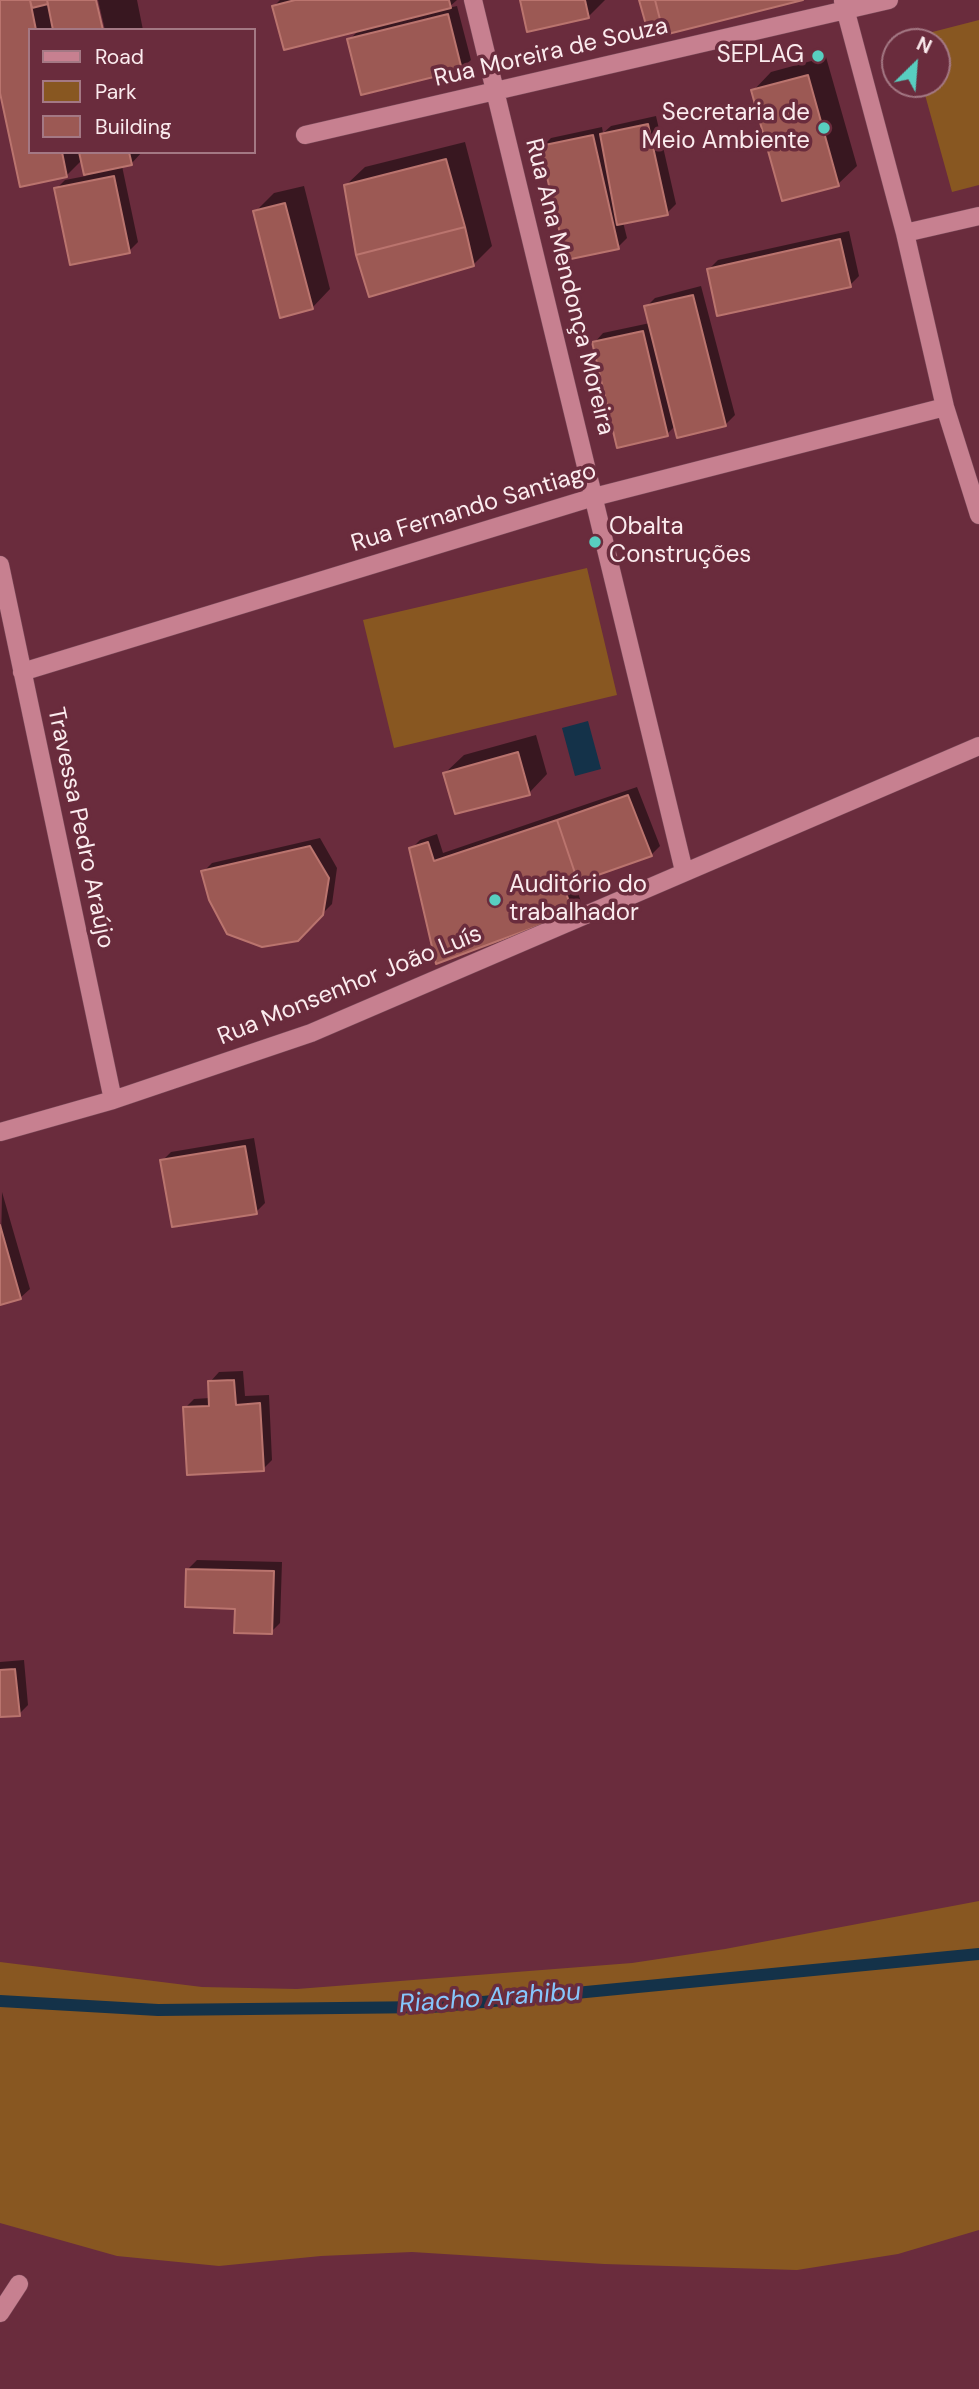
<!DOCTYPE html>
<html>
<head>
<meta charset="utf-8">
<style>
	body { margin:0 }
	#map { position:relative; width:979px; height:2389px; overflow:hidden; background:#6a2c3d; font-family:"DM Sans",sans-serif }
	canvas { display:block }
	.legend { position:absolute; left:28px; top:28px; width:228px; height:126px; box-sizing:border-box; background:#6a2c3d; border:2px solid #a47884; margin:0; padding:9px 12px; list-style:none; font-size:21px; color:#fbebee }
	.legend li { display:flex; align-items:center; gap:14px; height:35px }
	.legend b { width:35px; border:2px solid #a47884 }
	.north { position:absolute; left:881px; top:28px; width:70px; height:70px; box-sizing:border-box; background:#6a2c3d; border:2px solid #a47884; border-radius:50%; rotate:25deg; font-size:19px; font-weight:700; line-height:28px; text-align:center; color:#fbebee }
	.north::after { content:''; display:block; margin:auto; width:24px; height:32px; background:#58cec0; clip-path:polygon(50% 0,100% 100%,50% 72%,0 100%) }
</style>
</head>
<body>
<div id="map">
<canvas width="979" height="2389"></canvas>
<ul class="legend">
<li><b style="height:9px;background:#c78090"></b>Road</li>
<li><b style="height:19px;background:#885721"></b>Park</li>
<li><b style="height:19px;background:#9c5954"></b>Building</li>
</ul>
<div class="north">N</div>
</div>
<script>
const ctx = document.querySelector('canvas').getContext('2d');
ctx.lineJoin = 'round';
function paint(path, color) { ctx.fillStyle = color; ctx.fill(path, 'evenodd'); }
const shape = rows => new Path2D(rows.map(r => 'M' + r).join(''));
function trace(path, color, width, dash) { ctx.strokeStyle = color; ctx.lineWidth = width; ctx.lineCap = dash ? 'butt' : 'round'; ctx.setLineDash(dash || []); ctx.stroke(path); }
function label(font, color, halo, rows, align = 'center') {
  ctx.font = font + ' "DM Sans",sans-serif'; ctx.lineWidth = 7; ctx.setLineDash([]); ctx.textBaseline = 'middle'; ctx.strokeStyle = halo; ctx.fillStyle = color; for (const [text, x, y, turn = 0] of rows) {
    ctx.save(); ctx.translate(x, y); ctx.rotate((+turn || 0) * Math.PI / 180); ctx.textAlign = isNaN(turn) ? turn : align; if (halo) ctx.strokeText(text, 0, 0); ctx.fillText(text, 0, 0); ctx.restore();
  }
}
const green = shape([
	[979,20,979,185,952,192,922,84,937,84,937,42,910,42,909,38],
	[587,568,617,695,394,748,363,620],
	[979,1901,979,2230,898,2254,797,2270,604,2264,412,2252,321,2256,219,2266,117,2256,0,2223,0,1962,202,1987,297,1989,632,1963,725,1949]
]);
const water = shape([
	[588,721,601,769,575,776,562,728]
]);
const shadow = shape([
	[0,0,95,0,101,30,30,30,30,152,142,152,131,164,122,166,138,242,129,251,56,189,65,180,86,176,82,160,66,176,21,185,0,85],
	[98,0,137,0,143,30,105,30],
	[280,0,457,0,448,8,457,6,471,60,461,69,349,40,360,29,274,6],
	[522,0,605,0,588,17],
	[826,57,857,166,838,184,753,91,771,72],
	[656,116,676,204,667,213,623,222,627,238,618,247,542,147,551,138,602,127,603,133,611,126],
	[465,142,492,246,473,265,346,185,365,167],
	[304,186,330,289,312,308,255,212,274,193],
	[849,231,859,276,850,285,709,269,718,260],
	[701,286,735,415,726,424,679,436,676,425,667,434,594,343,603,333,650,323,646,307,655,298],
	[536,735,547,774,529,793,445,773,464,755],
	[637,787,660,846,651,855,574,881,581,902,572,911,438,962,411,849,420,840,437,834,443,853],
	[320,838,337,868,332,904,297,939,203,872,212,863],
	[254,1138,265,1203,256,1212,162,1161,171,1152],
	[2,1192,30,1289,20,1298,0,1303],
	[243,1371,245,1396,269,1395,272,1460,263,1469,185,1408,194,1399,210,1398,210,1382,219,1372],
	[197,1560,282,1562,280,1623,271,1632,236,1607,187,1570],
	[24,1660,28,1705,19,1714,0,1716,0,1662]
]);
const stream = shape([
	[0,2001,158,2010,431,2007,979,1954]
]);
const building = shape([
	[0,0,30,0,36,30,30,30,30,152,62,152,67,177,20,187,0,93,0,0],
	[30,0,47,0,48,4,32,8,30,0],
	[47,0,96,0,103,30,53,30,47,0],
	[295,0,449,0,451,8,284,50,272,6,295,0],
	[520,0,585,0,589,18,527,32,520,0],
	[639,0,655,0,664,35,650,39,639,0],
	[655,0,803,0,664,35,655,0],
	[448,14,462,70,361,95,347,39,448,14],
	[808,75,839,186,782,201,751,90,808,75],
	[648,124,668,215,617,225,600,134,648,124],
	[593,135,619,249,566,260,540,146,593,135],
	[79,152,129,152,132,165,84,175,79,152],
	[446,159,465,227,356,255,344,185,446,159],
	[114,176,130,253,70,265,54,188,114,176],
	[285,203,313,309,280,318,253,211,285,203],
	[465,227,474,266,369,297,356,255,465,227],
	[840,239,851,287,717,316,707,269,840,239],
	[693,295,726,426,677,438,644,306,693,295],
	[643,331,668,436,617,448,592,342,643,331],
	[518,752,530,795,455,814,443,773,518,752],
	[628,795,652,856,578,882,557,820,628,795],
	[557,820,578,882,564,887,573,913,436,964,409,848,428,842,434,861,557,820],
	[310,846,329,878,323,915,298,941,262,947,227,934,209,900,201,871,310,846],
	[245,1146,257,1214,172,1227,160,1160,245,1146],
	[0,1225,21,1299,0,1305,0,1225],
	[234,1380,236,1405,260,1403,264,1471,187,1475,183,1407,209,1406,208,1381,234,1380],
	[186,1569,274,1571,272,1634,234,1633,235,1609,185,1607,186,1569],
	[15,1669,20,1716,0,1717,0,1670,15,1669]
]);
const minor = shape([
	[473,0,684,871],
	[843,1,905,233,945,407,979,515],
	[305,135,889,0],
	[905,233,979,216],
	[0,565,113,1100],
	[22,672,594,497,945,407],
	[0,1132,113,1100,311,1033,979,746],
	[0,2313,19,2284]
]);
const markers = [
	[818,56,7,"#58cec0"],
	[824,128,7,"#58cec0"],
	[595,542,7,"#58cec0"],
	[495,900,7,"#58cec0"]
];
const streetNames = [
	["Rua Moreira de Souza",551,53,-13],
	["Rua Ana Mendonça Moreira",569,287,76],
	["Rua Fernando Santiago",474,508,-17],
	["Travessa Pedro Araújo",80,828,78],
	["Rua Monsenhor João Luís",350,986,-22]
];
const poiNames = [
	["SEPLAG",804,56],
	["Secretaria de",810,114],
	["Meio Ambiente",810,142],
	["Obalta",609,528,"left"],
	["Construções",609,556,"left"],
	["Auditório do",509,886,"left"],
	["trabalhador",509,914,"left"]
];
const waterNames = [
	["Riacho Arahibu",490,1999,-4]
];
paint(green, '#885721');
paint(water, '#143249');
paint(shadow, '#0007');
trace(stream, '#143249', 12);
paint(building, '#9c5954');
trace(building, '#ba746e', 2);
trace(minor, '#7a4a59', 19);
trace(minor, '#c78090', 18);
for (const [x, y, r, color] of markers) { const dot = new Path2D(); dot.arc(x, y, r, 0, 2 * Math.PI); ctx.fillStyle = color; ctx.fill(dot); trace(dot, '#6a2c3d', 2.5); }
label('24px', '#fbebee', '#6a2c3d', streetNames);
label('24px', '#fbebee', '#6a2c3d', poiNames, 'right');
label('italic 26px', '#86c7fd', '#6a2c3d', waterNames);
</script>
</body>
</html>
